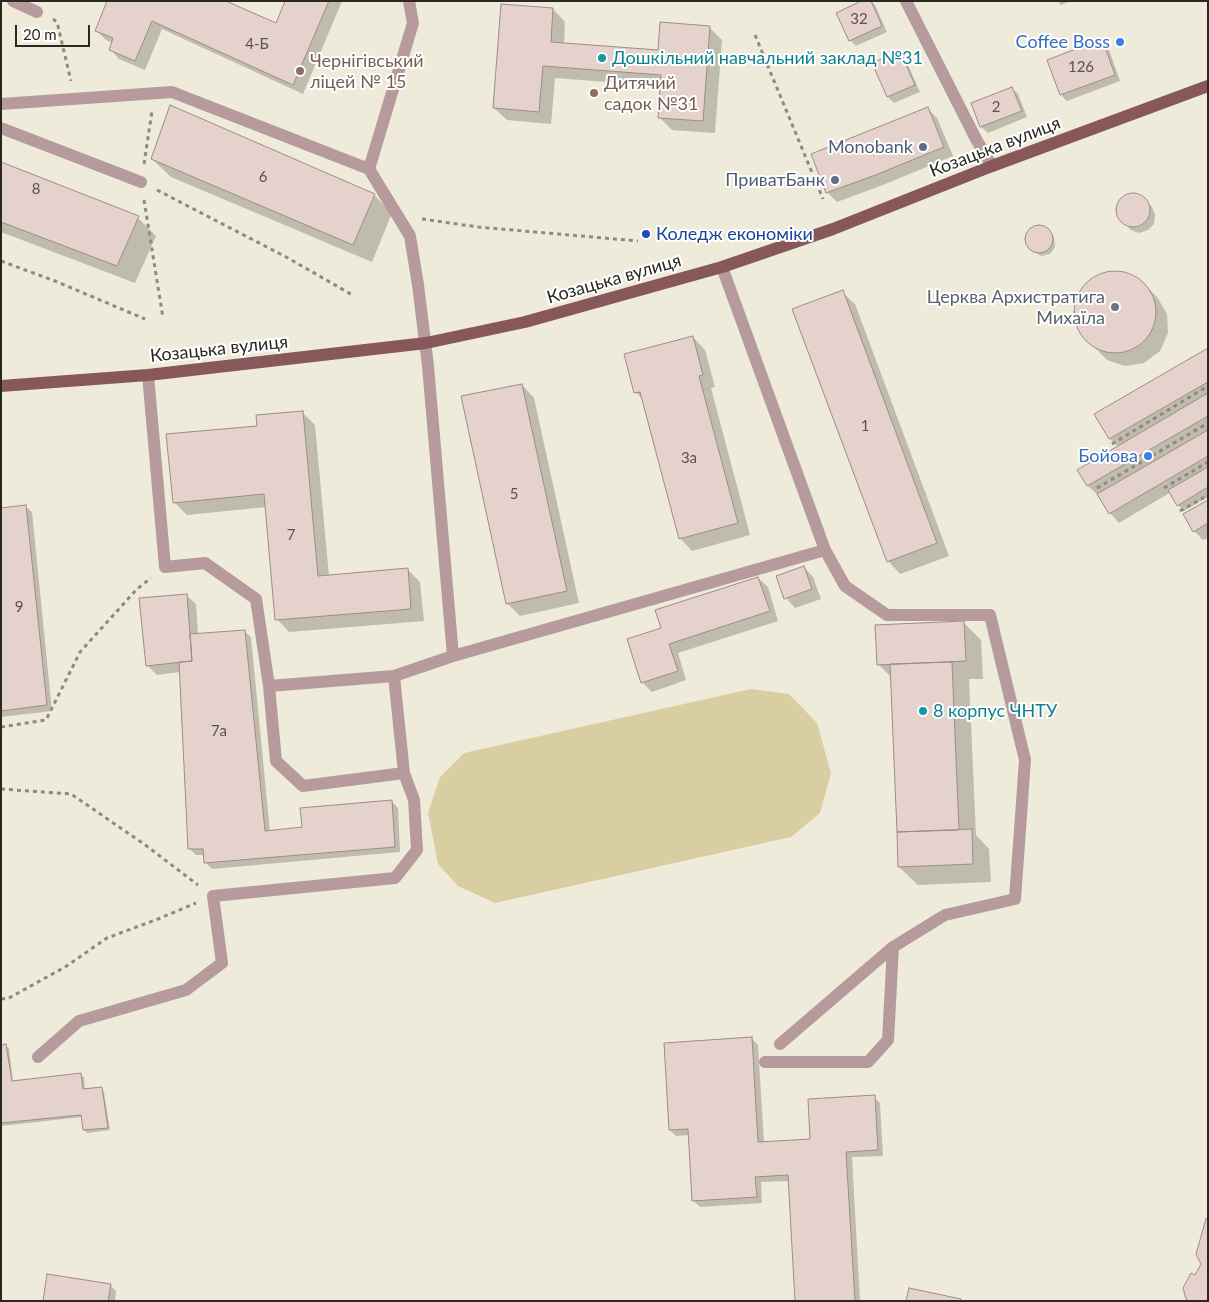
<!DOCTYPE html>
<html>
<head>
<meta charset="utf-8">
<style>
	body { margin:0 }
	#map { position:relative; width:1209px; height:1302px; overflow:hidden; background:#efebda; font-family:Lato,sans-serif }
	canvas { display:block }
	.frame { position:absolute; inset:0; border:2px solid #2a2822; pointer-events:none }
	.scale { position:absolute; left:15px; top:25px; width:75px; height:22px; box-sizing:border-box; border:2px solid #2a2822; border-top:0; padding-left:6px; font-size:15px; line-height:18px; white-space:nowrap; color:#2a2822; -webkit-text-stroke:4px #fff; paint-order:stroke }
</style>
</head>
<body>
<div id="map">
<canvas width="1209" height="1302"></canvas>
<div class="frame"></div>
<div class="scale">20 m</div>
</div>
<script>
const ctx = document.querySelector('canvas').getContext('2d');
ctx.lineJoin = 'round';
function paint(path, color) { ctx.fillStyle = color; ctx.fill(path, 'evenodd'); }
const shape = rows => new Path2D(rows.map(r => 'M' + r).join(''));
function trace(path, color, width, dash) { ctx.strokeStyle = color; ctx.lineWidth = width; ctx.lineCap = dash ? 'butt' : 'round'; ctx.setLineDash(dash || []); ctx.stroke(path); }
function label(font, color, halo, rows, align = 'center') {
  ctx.font = font + ' Lato,sans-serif'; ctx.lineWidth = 4; ctx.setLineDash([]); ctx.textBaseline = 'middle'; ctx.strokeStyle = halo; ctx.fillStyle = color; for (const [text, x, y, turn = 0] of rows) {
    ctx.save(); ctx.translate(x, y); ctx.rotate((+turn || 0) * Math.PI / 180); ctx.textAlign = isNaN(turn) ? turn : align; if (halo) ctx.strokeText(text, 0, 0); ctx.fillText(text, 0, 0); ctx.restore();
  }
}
const green = shape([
	[751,689,789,694,817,723,831,773,820,813,791,837,495,903,458,886,438,864,428,813,440,777,464,753]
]);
const shadow = shape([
	[109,1,277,24,287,1,342,1,303,94,162,29,145,70,119,59,110,49,113,43,106,40,96,30],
	[871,1,875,5,887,32,856,46,850,40],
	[1057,1,1070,1,1061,5],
	[553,9,565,22,564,44,659,52,709,27,722,40,715,133,672,130,659,117,661,86,555,78,551,124,507,120,494,108],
	[1101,41,1108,47,1120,81,1067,101,1061,95,1048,61],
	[899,52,905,58,920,92,894,103,888,97,874,64],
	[1012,88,1018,94,1027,117,988,133,981,127,972,104],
	[928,109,937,118,953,156,883,185,837,202,827,192],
	[152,159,374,195,392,213,372,262,171,177],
	[1,163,138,218,156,236,135,283,1,232],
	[1128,195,1137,195,1145,200,1152,207,1155,215,1154,224,1148,230,1139,233,1131,230,1118,216,1117,208,1121,199],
	[1036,226,1045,227,1054,237,1055,247,1050,254,1041,256,1029,248,1025,240,1028,231],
	[1108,272,1127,274,1144,284,1157,297,1167,314,1168,333,1160,351,1144,363,1125,366,1107,360,1080,333,1074,315,1078,295,1090,280],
	[842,292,855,304,949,556,900,574,888,561],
	[693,337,705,350,715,387,711,388,750,535,692,551,680,538,643,400,636,392],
	[1208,350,1208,497,1184,511,1178,505,1171,492,1119,523,1110,513,1099,495,1098,495,1088,486,1079,470,1118,447,1110,439,1096,415],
	[522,385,534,398,579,603,520,616,507,603],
	[302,412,315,425,329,576,407,569,420,582,424,621,289,632,277,619,266,507,187,515,174,502,259,427],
	[1208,501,1208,538,1203,540,1194,531],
	[25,506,32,512,52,711,1,717,1,510],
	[804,567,813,577,821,599,795,608,786,598],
	[758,578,768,587,778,621,678,653,686,680,652,692,642,682,662,629],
	[186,595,196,604,198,634,244,631,251,637,270,832,303,829,392,802,398,808,400,852,212,869,205,862,205,855,196,855,189,848,180,672,157,675,147,665],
	[963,622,981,640,983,679,969,679,976,835,989,849,991,882,918,885,899,867,892,678,878,664],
	[752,1039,758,1045,764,1143,812,1140,874,1097,880,1103,883,1156,852,1157,860,1301,796,1301,789,1181,761,1182,762,1203,700,1207,693,1200,690,1135,676,1136,670,1130],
	[1,1046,6,1046,9,1048,13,1082,81,1075,84,1077,85,1090,101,1089,104,1092,110,1130,87,1133,84,1130,82,1117,1,1126],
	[110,1285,116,1291,115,1301,45,1301]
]);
const building = shape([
	[107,1,226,1,276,23,285,1,329,1,293,85,152,21,135,61,109,50,113,38,95,31,107,1],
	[861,1,871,1,882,26,849,41,836,13,861,1],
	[501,4,553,8,551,42,658,50,660,22,710,26,703,121,658,118,661,75,543,66,539,112,493,108,501,4],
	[1102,39,1115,75,1060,95,1047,60,1102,39],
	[900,51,915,85,887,97,872,63,900,51],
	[1012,87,1022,111,980,127,971,103,1012,87],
	[170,105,375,194,353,245,151,159,170,105],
	[928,107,944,147,873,176,826,193,811,154,928,107],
	[1,162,139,216,117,266,1,222,1,162],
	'1116 210a17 17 0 1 1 34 0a17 17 0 1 1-34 0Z',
	'1025 239a14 14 0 1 1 28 0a14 14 0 1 1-28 0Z',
	'1074 312a41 41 0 1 1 82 0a41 41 0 1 1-82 0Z',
	[843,290,937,543,887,562,792,309,843,290],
	[693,336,703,375,699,376,738,523,679,539,640,392,634,393,624,354,693,336],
	[1208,348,1208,382,1109,439,1094,414,1208,348],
	[522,384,567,591,506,604,461,396,522,384],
	[1208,393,1208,416,1087,486,1077,470,1208,393],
	[303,411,318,576,408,568,411,609,275,620,264,494,173,503,166,434,257,426,256,415,303,411],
	[1208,430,1208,456,1109,514,1097,494,1208,430],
	[1208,467,1208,487,1177,506,1168,490,1208,467],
	[1208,500,1208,523,1193,532,1183,514,1208,500],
	[26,505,47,705,1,711,1,508,26,505],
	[804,566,812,589,784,599,776,576,804,566],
	[758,577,770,611,669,644,678,671,641,683,627,639,661,628,655,610,758,577],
	[187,594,192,661,146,666,139,598,187,594],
	[964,621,966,661,877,665,875,625,964,621],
	[245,630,265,831,302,827,300,808,392,800,395,847,204,863,203,849,188,849,179,662,192,661,190,634,245,630],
	[952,662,959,830,897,832,890,664,952,662],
	[972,829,973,864,898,867,897,832,972,829],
	[752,1037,758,1142,810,1139,808,1099,875,1095,878,1150,846,1152,855,1301,795,1301,788,1175,755,1177,757,1197,692,1201,688,1129,669,1130,664,1043,752,1037],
	[6,1044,12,1081,81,1073,83,1089,102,1087,108,1128,83,1130,81,1115,1,1123,1,1045,6,1044],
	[1206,1219,1208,1219,1208,1301,1189,1301,1186,1299,1183,1288,1191,1273,1195,1275,1201,1264,1196,1254,1206,1219],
	[47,1274,111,1284,108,1301,43,1301,47,1274],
	[909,1288,961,1299,961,1301,906,1301,909,1288]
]);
const path = shape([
	[53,19,57,22,71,81],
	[755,35,823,199],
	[144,164,152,111],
	[157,190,288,258,354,296],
	[144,200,163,318],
	[422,219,478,227,638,241],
	[1,261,55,281,145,319],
	[1112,444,1208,386],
	[1097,488,1208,423],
	[1164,488,1208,462],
	[1180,511,1208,495],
	[1,727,46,720,80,652,137,589,151,578],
	[1,789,71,794,144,844,198,885],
	[1,999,9,998,65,967,107,938,158,919,196,903]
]);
const minor = shape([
	[13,1,37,12],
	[906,1,976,139,992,166],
	[1,104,172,92,369,169,410,236,418,285,428,366,453,656,394,676,404,773],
	[1,128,141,182],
	[369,169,413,23,409,1],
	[722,267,825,550,845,586,887,615,990,615,1025,760,1015,899,945,915,893,947,780,1044],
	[453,656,825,550],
	[269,686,394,676],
	[38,1057,79,1021,186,990,222,963,213,896,395,878,417,850,414,800,404,773,303,786,276,761,269,686,256,599,205,563,165,567,148,375],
	[765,1062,868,1062,888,1040,893,947]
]);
const major = shape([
	[1,386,148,375,426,343,525,322,722,267,833,229,992,166,1208,86]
]);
const markers = [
	[1120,42,5,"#3f7fe0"],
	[602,58,5,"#0f9aa8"],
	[300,71,5,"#8d6e63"],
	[594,93,5,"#8d6e63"],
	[923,147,5,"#5c6f8a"],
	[835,180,5,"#5c6f8a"],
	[646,234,5,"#1a4fb4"],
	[1115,307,5,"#6b7280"],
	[1148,456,5,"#3f7fe0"],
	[923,711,5,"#0f9aa8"]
];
const numberNames = [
	["32",859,19],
	["4-Б",257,44],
	["126",1081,67],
	["2",996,107],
	["6",263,177],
	["8",36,189],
	["1",865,426],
	["3а",689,458],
	["5",514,494],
	["7",291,535],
	["9",19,607],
	["7а",219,731]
];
const shopNames = [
	["Coffee Boss",1110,42],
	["Бойова",1138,456]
];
const cultureNames = [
	["Дошкільний навчальний заклад №31",612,58],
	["8 корпус ЧНТУ",933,711]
];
const educationNames = [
	["Чернігівський",310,61],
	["ліцей № 15",310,82],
	["Дитячий",604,83],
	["садок №31",604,104]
];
const serviceNames = [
	["Monobank",913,147],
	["ПриватБанк",825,180]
];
const streetNames = [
	["Козацька вулиця",995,147,-21],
	["Козацька вулиця",614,279,-16],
	["Козацька вулиця",219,349,-6]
];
const transitNames = [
	["Коледж економіки",656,234]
];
const worshipNames = [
	["Церква Архистратига",1105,297],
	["Михаїла",1105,318]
];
paint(green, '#d9cea2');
paint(shadow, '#0003');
paint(building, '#e6d2cd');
trace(building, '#9d8b87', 1);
trace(path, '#8d8a7f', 3, [4, 4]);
trace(minor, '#b79a9b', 12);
trace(major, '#87575a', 12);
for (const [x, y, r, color] of markers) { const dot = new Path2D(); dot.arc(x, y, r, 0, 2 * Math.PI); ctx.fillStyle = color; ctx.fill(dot); trace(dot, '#fff', 2); }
label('15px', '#59524d', null, numberNames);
label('18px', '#366cbe', '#fff', shopNames, 'right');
label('18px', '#0d838f', '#fff', cultureNames, 'left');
label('18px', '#785e54', '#fff', educationNames, 'left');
label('18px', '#4e5e75', '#fff', serviceNames, 'right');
label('18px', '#2a2822', '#fff', streetNames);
label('18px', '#164399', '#fff', transitNames, 'left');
label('18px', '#5b616d', '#fff', worshipNames, 'right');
</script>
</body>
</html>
